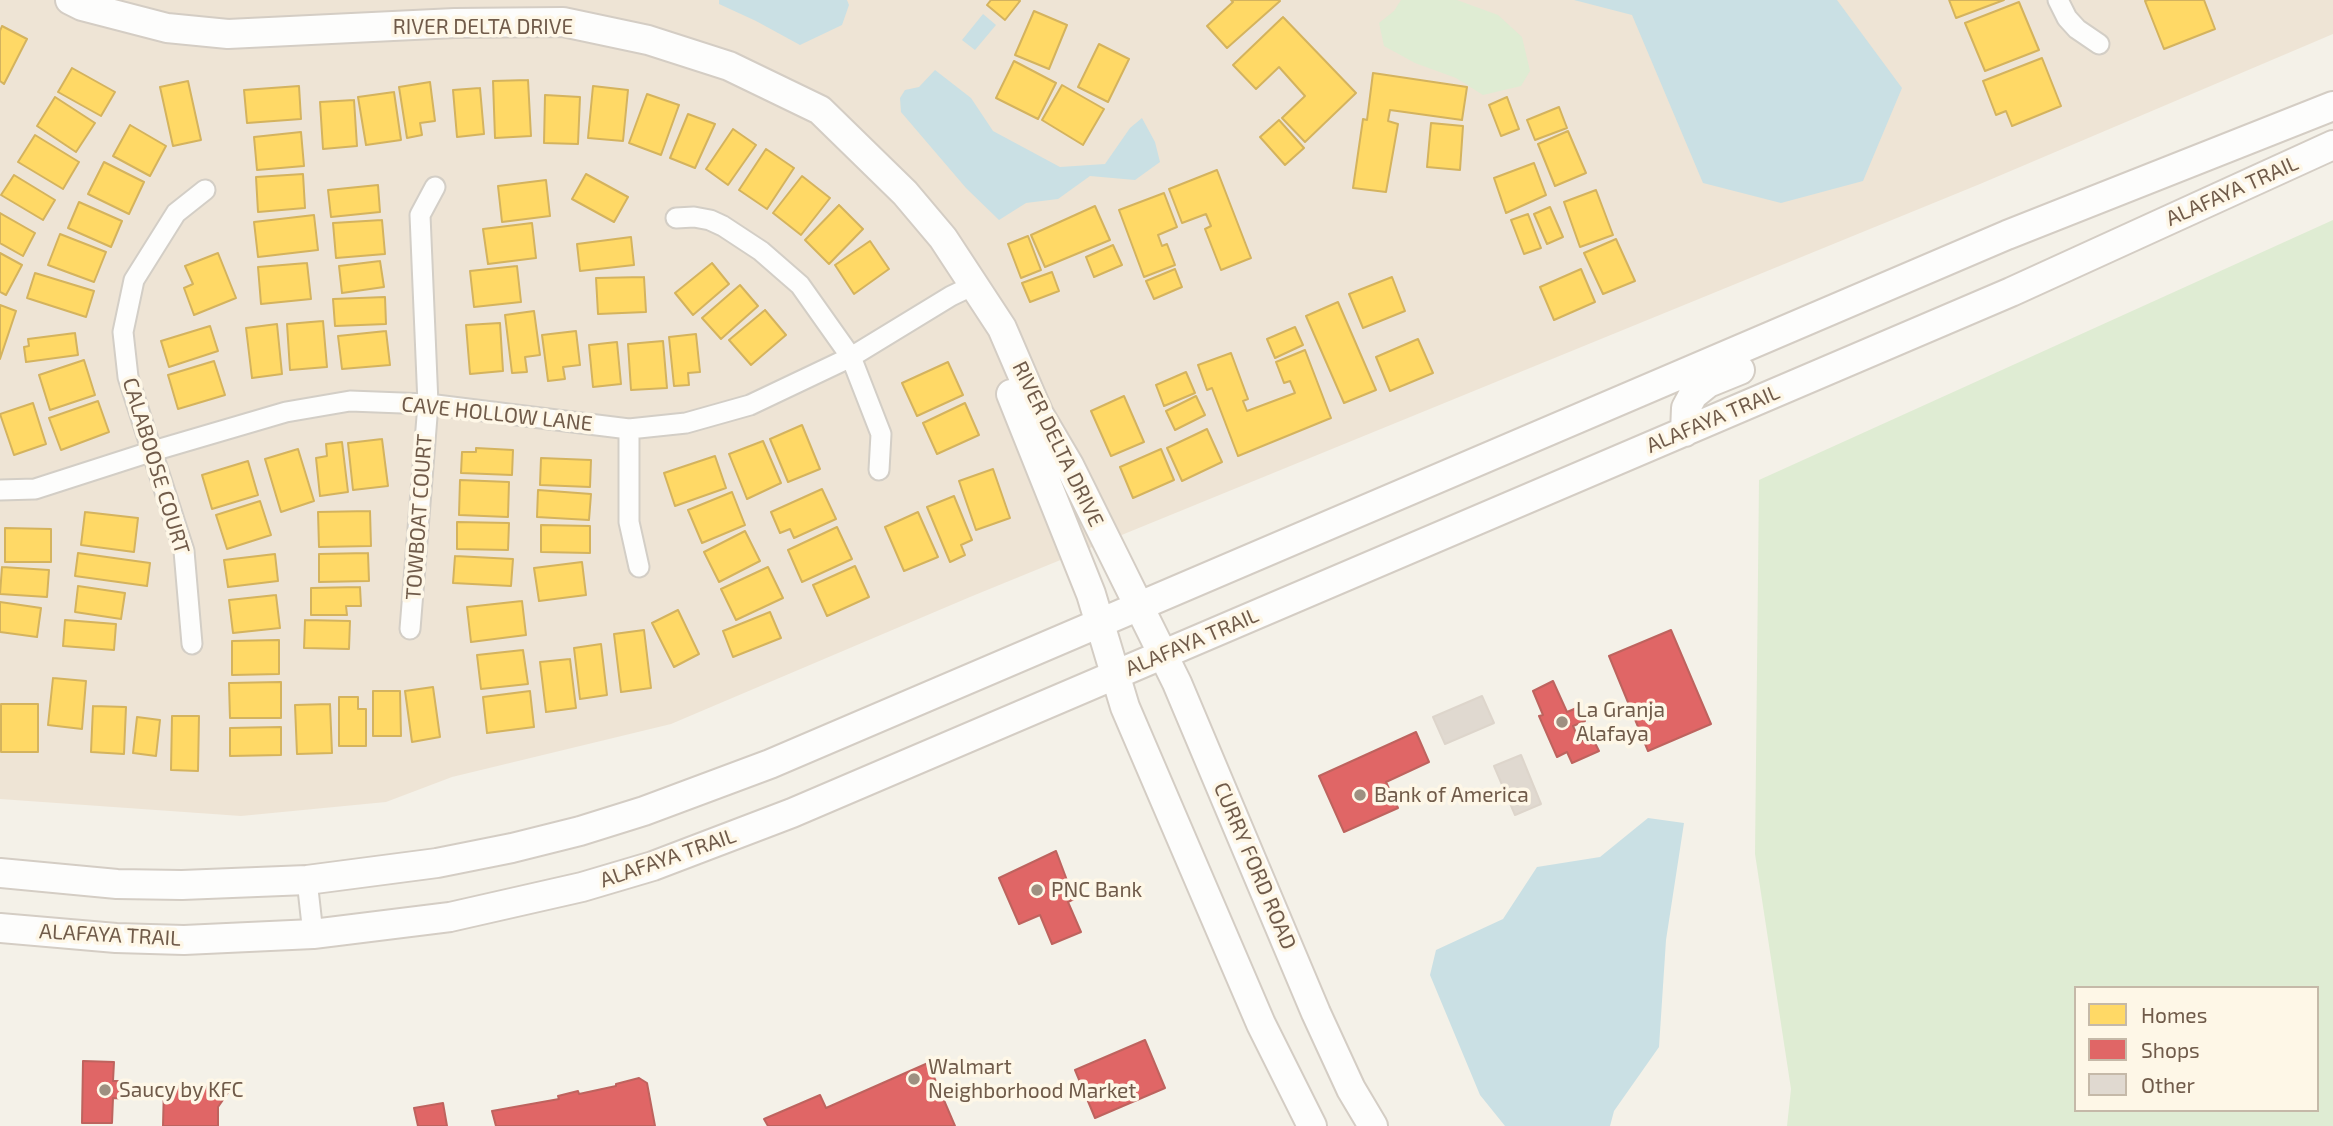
<!DOCTYPE html>
<html>
<head>
<meta charset="utf-8">
<style>
	body { margin:0 }
	#map { position:relative; width:2333px; height:1126px; overflow:hidden; background:#f4f1e8; font-family:"Exo 2",sans-serif }
	canvas { display:block }
	.legend { position:absolute; left:2074px; top:986px; width:245px; height:126px; box-sizing:border-box; background:#fef7e7; border:2px solid #c5b9a8; margin:0; padding:9px 12px; list-style:none; font-size:21px; color:#705b4a }
	.legend li { display:flex; align-items:center; gap:14px; height:35px }
	.legend b { width:35px; border:2px solid #c5b9a8 }
</style>
</head>
<body>
<div id="map">
<canvas width="2333" height="1126"></canvas>
<ul class="legend">
<li><b style="height:19px;background:#ffd966"></b>Homes</li>
<li><b style="height:19px;background:#e06666"></b>Shops</li>
<li><b style="height:19px;background:#e0d9d0"></b>Other</li>
</ul>
</div>
<script>
const ctx = document.querySelector('canvas').getContext('2d');
ctx.lineJoin = 'round';
function paint(path, color) { ctx.fillStyle = color; ctx.fill(path, 'evenodd'); }
const shape = rows => new Path2D(rows.map(r => 'M' + r).join(''));
function trace(path, color, width, dash) { ctx.strokeStyle = color; ctx.lineWidth = width; ctx.lineCap = dash ? 'butt' : 'round'; ctx.setLineDash(dash || []); ctx.stroke(path); }
function label(font, color, halo, rows, align = 'center') {
  ctx.font = font + ' "Exo 2",sans-serif'; ctx.lineWidth = 7; ctx.setLineDash([]); ctx.textBaseline = 'middle'; ctx.strokeStyle = halo; ctx.fillStyle = color; for (const [text, x, y, turn = 0] of rows) {
    ctx.save(); ctx.translate(x, y); ctx.rotate((+turn || 0) * Math.PI / 180); ctx.textAlign = isNaN(turn) ? turn : align; if (halo) ctx.strokeText(text, 0, 0); ctx.fillText(text, 0, 0); ctx.restore();
  }
}
const residential = shape([
	[0,0,2333,0,2333,34,1980,184,970,597,671,724,452,777,386,802,241,816,0,799]
]);
const green = shape([
	[1401,0,1457,0,1498,15,1522,37,1530,71,1521,86,1483,95,1456,78,1415,63,1384,46,1379,23,1394,11],
	[2333,220,2333,1126,1787,1126,1791,1089,1755,854,1759,480],
	[2076,988,2317,988,2317,1110,2076,1110]
]);
const water = shape([
	[719,0,847,0,849,5,842,25,800,45,756,21,719,4],
	[1574,0,1837,0,1902,88,1863,181,1781,203,1703,183,1632,15],
	[983,14,996,25,975,50,962,40],
	[935,70,971,98,993,131,1060,167,1105,164,1130,128,1142,118,1155,142,1160,162,1135,180,1090,176,1058,199,1026,203,999,220,966,188,901,112,900,98,905,90,919,87],
	[1648,818,1684,823,1666,940,1659,1047,1614,1111,1610,1126,1505,1126,1480,1095,1430,975,1436,950,1503,919,1537,867,1600,857]
]);
const homes = shape([
	[991,0,1018,0,1020,1,1005,20,987,5,991,0],
	[1231,0,1279,0,1280,1,1227,48,1207,26,1233,2,1231,0],
	[1949,0,2004,0,1956,18,1949,0],
	[2148,0,2204,0,2215,29,2164,49,2145,1,2148,0],
	[2019,2,2039,50,1985,71,1965,23,2019,2],
	[1034,11,1067,25,1049,69,1015,55,1034,11],
	[1283,17,1356,93,1305,142,1282,118,1305,96,1279,67,1256,89,1233,65,1283,17],
	[2,26,27,39,4,84,0,81,0,31,2,26],
	[1099,44,1129,59,1108,102,1078,87,1099,44],
	[2042,58,2061,106,2012,126,2006,111,1996,115,1983,81,2042,58],
	[1014,61,1056,83,1038,119,996,98,1014,61],
	[72,68,115,92,101,116,58,92,72,68],
	[1373,73,1467,87,1462,120,1390,110,1388,121,1398,124,1386,192,1353,188,1363,119,1367,120,1373,73],
	[528,80,531,136,495,138,493,81,528,80],
	[188,81,201,140,173,146,160,87,188,81],
	[430,82,435,121,420,123,422,135,407,138,399,87,430,82],
	[1062,85,1104,109,1083,145,1042,120,1062,85],
	[299,86,301,119,247,123,244,90,299,86],
	[593,86,628,90,623,141,588,138,593,86],
	[480,88,484,134,457,137,453,90,480,88],
	[394,92,401,140,366,145,358,97,394,92],
	[647,94,679,105,661,155,629,143,647,94],
	[545,95,580,97,578,144,544,143,545,95],
	[55,97,95,123,76,152,37,126,55,97],
	[1507,97,1519,129,1501,136,1489,105,1507,97],
	[354,100,357,146,323,149,320,102,354,100],
	[1559,107,1567,128,1535,140,1527,120,1559,107],
	[688,114,715,124,695,168,670,158,688,114],
	[1279,120,1304,148,1285,165,1260,137,1279,120],
	[1431,123,1463,126,1460,170,1427,167,1431,123],
	[130,125,166,146,150,176,113,156,130,125],
	[733,129,756,145,728,185,706,169,733,129],
	[1568,131,1586,173,1555,186,1538,144,1568,131],
	[301,132,304,166,257,170,254,137,301,132],
	[35,135,79,162,63,189,18,162,35,135],
	[766,149,794,168,767,209,739,190,766,149],
	[104,162,144,182,129,214,88,194,104,162],
	[1534,163,1546,195,1506,213,1494,178,1534,163],
	[1217,170,1251,258,1221,270,1205,229,1211,226,1206,214,1182,223,1169,189,1217,170],
	[303,174,305,208,258,212,256,177,303,174],
	[586,174,628,197,614,222,572,199,586,174],
	[14,175,55,200,43,220,1,195,14,175],
	[802,176,830,198,801,235,773,213,802,176],
	[546,180,550,216,502,222,498,186,546,180],
	[378,185,380,212,331,217,328,190,378,185],
	[1596,190,1613,235,1580,247,1564,202,1596,190],
	[1164,193,1177,227,1158,235,1162,246,1167,244,1175,265,1144,277,1119,210,1164,193],
	[79,202,122,221,111,247,68,228,79,202],
	[839,205,863,229,829,264,805,240,839,205],
	[1095,206,1110,240,1045,267,1031,235,1095,206],
	[1550,207,1563,237,1547,244,1534,214,1550,207],
	[0,213,35,233,23,256,0,243,0,213],
	[1528,214,1541,248,1524,254,1511,220,1528,214],
	[314,215,318,250,258,257,254,222,314,215],
	[382,220,385,254,336,258,333,223,382,220],
	[532,223,536,258,488,264,483,229,532,223],
	[60,234,106,252,94,282,48,265,60,234],
	[1028,236,1041,270,1021,278,1008,244,1028,236],
	[631,237,634,265,580,271,577,244,631,237],
	[1616,239,1635,281,1603,294,1584,253,1616,239],
	[870,241,889,269,854,294,835,265,870,241],
	[1113,245,1122,265,1094,277,1086,257,1113,245],
	[0,253,22,265,6,295,0,292,0,253],
	[218,253,236,298,194,315,184,288,193,284,185,266,218,253],
	[380,261,384,287,342,293,339,266,380,261],
	[307,263,311,299,261,304,258,267,307,263],
	[712,263,729,284,693,315,675,293,712,263],
	[517,266,521,302,474,307,470,271,517,266],
	[1175,269,1182,287,1154,299,1146,281,1175,269],
	[1581,269,1595,302,1554,320,1540,287,1581,269],
	[1052,272,1059,291,1030,302,1022,283,1052,272],
	[35,273,94,291,86,317,27,298,35,273],
	[644,277,646,312,598,314,596,278,644,277],
	[1392,277,1405,311,1363,328,1349,294,1392,277],
	[740,285,758,306,721,339,702,318,740,285],
	[385,297,386,324,335,326,333,299,385,297],
	[1338,302,1376,390,1344,403,1306,316,1338,302],
	[0,305,16,311,0,359,0,305],
	[765,310,786,335,751,365,729,340,765,310],
	[534,311,540,355,525,357,527,372,512,373,505,315,534,311],
	[323,321,327,367,290,370,287,324,323,321],
	[500,323,503,371,470,374,466,325,500,323],
	[277,324,282,374,252,378,246,328,277,324],
	[210,326,218,351,169,367,161,341,210,326],
	[1295,327,1303,345,1275,358,1267,339,1295,327],
	[386,331,390,365,342,369,338,336,386,331],
	[576,331,580,365,563,367,565,379,548,381,542,335,576,331],
	[75,333,78,355,26,362,24,347,29,346,28,339,75,333],
	[696,334,700,372,688,373,689,385,674,386,669,337,696,334],
	[1418,339,1433,373,1390,391,1376,357,1418,339],
	[663,341,667,388,631,390,628,344,663,341],
	[617,342,621,384,593,387,589,345,617,342],
	[1305,350,1331,418,1238,456,1212,388,1207,390,1198,365,1231,353,1248,399,1243,401,1247,411,1295,393,1290,381,1284,383,1276,362,1305,350],
	[84,360,95,395,50,410,39,375,84,360],
	[214,361,225,395,178,409,168,375,214,361],
	[948,362,963,395,917,416,902,383,948,362],
	[1186,372,1195,393,1164,406,1156,385,1186,372],
	[1124,396,1144,442,1111,456,1091,411,1124,396],
	[1196,396,1205,415,1175,430,1166,411,1196,396],
	[98,401,109,432,61,450,49,418,98,401],
	[33,403,46,444,14,455,0,414,33,403],
	[965,403,979,435,937,454,923,423,965,403],
	[802,425,820,469,788,482,770,439,802,425],
	[1207,429,1222,462,1182,481,1167,448,1207,429],
	[382,439,388,486,353,490,348,443,382,439],
	[763,441,781,483,747,499,729,454,763,441],
	[342,442,348,492,320,496,316,458,327,456,326,444,342,442],
	[476,448,513,450,512,475,461,473,462,452,476,452,476,448],
	[298,449,314,501,281,512,265,459,298,449],
	[1161,449,1174,480,1133,498,1120,467,1161,449],
	[715,456,726,488,675,506,664,473,715,456],
	[541,458,591,460,590,487,540,485,541,458],
	[248,461,258,495,212,509,202,475,248,461],
	[993,469,1010,518,976,530,959,481,993,469],
	[460,480,509,482,508,517,459,515,460,480],
	[822,489,836,519,794,538,790,529,780,533,771,512,822,489],
	[538,490,591,494,589,520,537,517,538,490],
	[732,492,745,525,702,543,688,510,732,492],
	[954,496,972,540,961,545,965,555,950,562,927,507,954,496],
	[260,501,271,535,227,549,216,515,260,501],
	[370,511,371,546,319,547,318,512,370,511],
	[85,512,138,518,134,552,81,545,85,512],
	[918,512,938,557,904,571,885,527,918,512],
	[457,522,509,523,508,550,457,549,457,522],
	[541,525,590,526,590,553,541,552,541,525],
	[837,527,852,559,802,582,788,550,837,527],
	[5,528,51,529,51,562,5,562,5,528],
	[745,531,760,561,719,582,704,552,745,531],
	[78,553,150,563,147,586,75,576,78,553],
	[368,553,369,581,319,582,319,554,368,553],
	[275,554,278,581,228,587,224,560,275,554],
	[455,556,513,559,511,586,453,583,455,556],
	[582,562,586,595,539,601,534,568,582,562],
	[855,566,869,597,827,616,813,585,855,566],
	[2,567,49,570,47,597,0,594,2,567],
	[768,567,783,598,736,620,721,589,768,567],
	[78,586,125,593,121,619,75,612,78,586],
	[360,587,361,606,346,606,347,615,311,615,311,588,360,587],
	[276,595,280,628,233,633,229,600,276,595],
	[522,601,526,635,471,642,467,607,522,601],
	[0,602,41,608,37,637,0,632,0,602],
	[678,610,699,654,674,667,652,623,678,610],
	[770,612,781,638,733,657,723,631,770,612],
	[65,620,116,624,114,650,63,646,65,620],
	[305,620,350,621,349,649,304,648,305,620],
	[644,630,651,688,621,692,614,634,644,630],
	[279,640,279,674,232,675,232,641,279,640],
	[601,644,607,695,580,699,574,648,601,644],
	[523,650,528,684,481,689,477,655,523,650],
	[570,659,576,708,546,712,540,662,570,659],
	[53,678,86,681,82,729,48,725,53,678],
	[281,682,281,718,230,718,229,683,281,682],
	[433,687,440,737,412,742,405,691,433,687],
	[373,691,400,691,401,736,373,736,373,691],
	[530,691,534,727,487,733,483,697,530,691],
	[339,697,358,697,358,709,366,709,366,746,339,746,339,697],
	[1,704,38,704,38,752,1,752,1,704],
	[330,704,332,753,297,754,295,705,330,704],
	[93,706,126,707,124,754,91,752,93,706],
	[172,716,199,716,198,771,171,770,172,716],
	[137,717,160,720,156,756,133,753,137,717],
	[281,727,281,755,230,756,230,728,281,727]
]);
const shops = shape([
	[1671,630,1711,724,1648,751,1609,656,1671,630],
	[1553,681,1567,712,1579,707,1585,721,1573,726,1580,742,1592,737,1599,751,1572,763,1567,752,1557,757,1539,716,1543,715,1533,691,1553,681],
	[1416,732,1429,762,1386,782,1398,808,1344,832,1319,776,1416,732],
	[1056,851,1074,899,1068,902,1081,932,1052,944,1040,915,1019,924,999,878,1056,851],
	[1145,1040,1165,1088,1095,1118,1075,1070,1145,1040],
	[83,1061,114,1062,113,1081,127,1081,127,1099,113,1098,112,1123,82,1123,83,1061],
	[928,1063,955,1126,768,1126,764,1119,820,1095,826,1108,928,1063],
	[639,1078,647,1083,655,1126,496,1126,492,1111,559,1099,558,1096,578,1091,579,1094,616,1086,616,1084,639,1078],
	[164,1086,232,1087,218,1107,218,1126,163,1126,164,1086],
	[443,1103,447,1126,418,1126,414,1108,443,1103]
]);
const building = shape([
	[1482,696,1494,723,1445,744,1433,717,1482,696],
	[1521,755,1541,804,1515,815,1494,766,1521,755]
]);
const street = shape([
	[2058,0,2067,18,2077,29,2099,44],
	[676,218,694,217,710,220,723,226,761,251,800,285,851,357,881,434,879,470],
	[629,429,629,522,639,567],
	[0,490,35,489,153,451,286,412,350,401,428,404,629,429,686,423,750,405,851,357,951,296,974,285],
	[410,629,428,404,420,215,435,187],
	[192,644,184,551,128,377,123,332,134,280,176,213,205,190],
	[307,880,313,934]
]);
const secondary = shape([
	[70,0,82,6,167,28,228,34,455,23,563,22,648,40,729,66,820,110,905,193,943,238,1002,328,1039,414,1069,465,1177,683,1316,1013,1351,1089,1373,1126],
	[1011,394,1091,594,1125,707,1261,1024,1312,1126],
	[1685,432,1686,408,1693,395,1708,383,1740,370],
	[0,873,117,884,182,885,307,880,437,863,512,848,580,831,644,811,770,764,2007,235,2333,106],
	[0,928,116,938,184,940,313,934,450,917,582,887,653,866,792,813,2011,292,2333,145]
]);
const markers = [
	[1562,722,7,"#9e9081"],
	[1360,795,7,"#9e9081"],
	[1037,890,7,"#9e9081"],
	[914,1079,7,"#9e9081"],
	[105,1090,7,"#9e9081"]
];
const streetNames = [
	["RIVER DELTA DRIVE",483,27],
	["ALAFAYA TRAIL",2232,191,-24],
	["CAVE HOLLOW LANE",497,414,6],
	["ALAFAYA TRAIL",1713,419,-23],
	["RIVER DELTA DRIVE",1058,444,64],
	["CALABOOSE COURT",156,466,73],
	["TOWBOAT COURT",419,517,-86],
	["ALAFAYA TRAIL",1192,642,-23],
	["ALAFAYA TRAIL",668,858,-19],
	["CURRY FORD ROAD",1255,866,67],
	["ALAFAYA TRAIL",110,935,3]
];
const poiNames = [
	["La Granja",1576,710],
	["Alafaya",1576,734],
	["Bank of America",1374,795],
	["PNC Bank",1051,890],
	["Walmart",928,1067],
	["Neighborhood Market",928,1091],
	["Saucy by KFC",119,1090]
];
paint(residential, '#eee4d5');
paint(green, '#dfecd3');
paint(water, '#cae0e4');
paint(homes, '#ffd966');
trace(homes, '#d4b35e', 2);
paint(shops, '#e06666');
trace(shops, '#be635e', 2);
paint(building, '#e0d9d0');
trace(building, '#ddd5cb', 2);
trace(street, '#d3cec6', 23);
trace(secondary, '#d4cdc4', 32);
trace(street, '#fdfdfc', 19);
trace(secondary, '#fdfdfc', 28);
for (const [x, y, r, color] of markers) { const dot = new Path2D(); dot.arc(x, y, r, 0, 2 * Math.PI); ctx.fillStyle = color; ctx.fill(dot); trace(dot, '#fef7e7', 2.5); }
label('21px', '#705b4a', '#fef7e7', streetNames);
label('21px', '#705b4a', '#fef7e7', poiNames, 'left');
</script>
</body>
</html>
